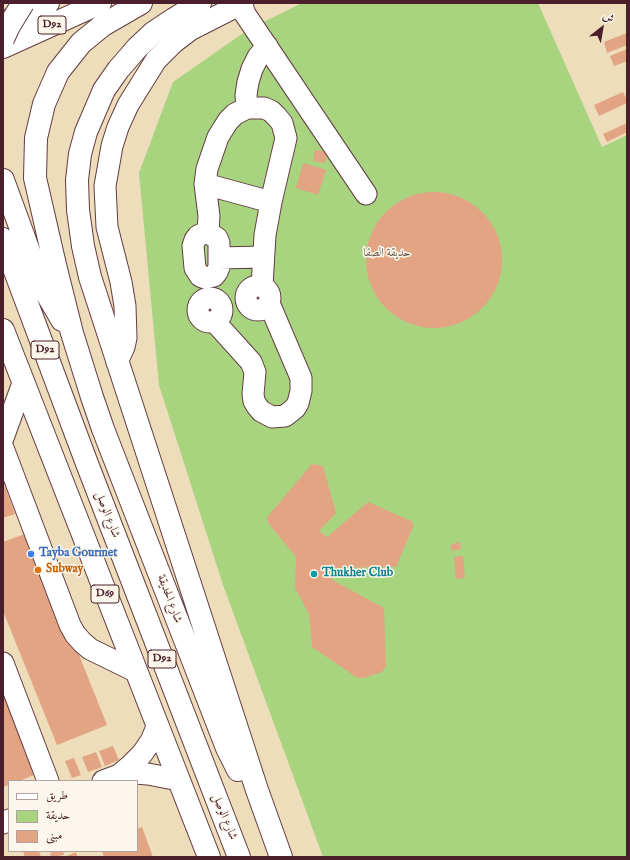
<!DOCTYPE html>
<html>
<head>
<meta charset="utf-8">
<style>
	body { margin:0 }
	#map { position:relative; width:630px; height:860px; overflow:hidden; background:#edb; font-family:"IM FELL English",Amiri,serif }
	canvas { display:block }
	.frame { position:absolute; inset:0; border:4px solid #4a1f2b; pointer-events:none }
	.legend { position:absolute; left:8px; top:780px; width:130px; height:72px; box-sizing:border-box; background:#fbf7ec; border:1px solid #b4a19f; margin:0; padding:5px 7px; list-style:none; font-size:12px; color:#4a1f2b }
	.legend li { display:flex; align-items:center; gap:8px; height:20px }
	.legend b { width:20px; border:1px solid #b4a19f }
	.north { position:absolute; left:582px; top:8px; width:40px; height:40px; -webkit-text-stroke:3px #fbf7ec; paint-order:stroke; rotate:31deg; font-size:11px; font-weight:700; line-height:16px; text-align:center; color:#4a1f2b }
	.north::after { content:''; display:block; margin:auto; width:14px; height:18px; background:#4a1f2b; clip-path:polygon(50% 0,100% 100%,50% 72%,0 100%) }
</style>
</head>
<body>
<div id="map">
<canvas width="630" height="860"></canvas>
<div class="frame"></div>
<ul class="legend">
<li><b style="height:5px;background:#fff"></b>طريق</li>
<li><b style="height:11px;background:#a8d480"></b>حديقة</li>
<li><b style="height:11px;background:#e3a484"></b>مبنى</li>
</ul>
<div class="north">ش</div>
</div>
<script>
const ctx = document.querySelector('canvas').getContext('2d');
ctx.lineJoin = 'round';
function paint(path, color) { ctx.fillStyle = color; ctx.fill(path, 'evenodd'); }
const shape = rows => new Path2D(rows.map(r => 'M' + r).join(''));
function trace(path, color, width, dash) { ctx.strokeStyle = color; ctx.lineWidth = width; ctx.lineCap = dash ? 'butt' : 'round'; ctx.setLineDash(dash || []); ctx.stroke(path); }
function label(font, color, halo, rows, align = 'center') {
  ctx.font = font + ' "IM FELL English",Amiri,serif'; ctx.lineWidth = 3; ctx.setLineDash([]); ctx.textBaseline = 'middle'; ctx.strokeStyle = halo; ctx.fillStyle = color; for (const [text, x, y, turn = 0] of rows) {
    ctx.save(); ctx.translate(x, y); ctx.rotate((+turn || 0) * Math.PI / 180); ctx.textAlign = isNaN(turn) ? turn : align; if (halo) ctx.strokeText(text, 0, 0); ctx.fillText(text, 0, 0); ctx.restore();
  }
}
const green = shape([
	[302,3,538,3,602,147,627,135,627,857,323,857,223,585,159,385,139,173,173,82,249,29]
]);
const building = shape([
	[627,33,627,45,607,53,604,42],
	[627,49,627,61,614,66,610,56],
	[623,92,627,100,627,103,599,116,594,105],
	[627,123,627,132,607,142,603,134],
	[315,150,327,152,325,163,313,161],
	[303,163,326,170,318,195,296,188],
	'366 260a68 68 0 1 1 136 0a68 68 0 1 1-136 0Z',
	[312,464,323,466,336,513,319,531,327,537,368,502,411,521,413,523,413,527,396,567,336,568,332,580,384,608,386,666,382,672,364,678,359,678,356,677,312,647,309,614,295,588,296,557,269,524,267,520,268,516],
	[3,481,15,514,3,518],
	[30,532,107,725,57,745,3,611,3,542],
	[460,542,461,549,452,551,450,545],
	[463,556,465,578,456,579,454,557],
	[3,681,39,773,19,781,9,781,9,785,3,787],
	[113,746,119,760,105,766,99,751],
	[96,752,102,767,88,772,82,757],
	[74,758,81,775,72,778,65,761],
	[142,827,153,857,104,857,102,851,137,851,137,829],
	[23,851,39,851,41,857,25,857],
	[56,851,63,851,64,855,51,857,50,853],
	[76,852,78,857,64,857]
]);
const minor = shape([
	[241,4,245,14,366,194],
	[247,108,246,95,248,82,252,69,258,57,267,46],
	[205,184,271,202],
	[208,233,209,216,205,184,207,169,218,137,228,121,235,114,247,108,264,108,271,111,277,117,282,123,286,138,271,202,265,235,262,286],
	[208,233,217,238,219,243,219,267,217,272,214,276,205,278,200,276,195,268,193,246,195,240,198,236,202,234,208,233],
	[219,258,263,257],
	'246 298a12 12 0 1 1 24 0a12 12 0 1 1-24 0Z',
	'198 310a12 12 0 1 1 24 0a12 12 0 1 1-24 0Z',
	[214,321,251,362,255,372,253,394,254,401,257,406,261,411,272,417,285,416,295,408,298,403,301,391,301,378,269,303],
	[117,362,124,347,126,338,125,306,121,282,107,227,105,186,112,146,118,127,128,105,156,60,173,43,190,30,243,3],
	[3,438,23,383],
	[3,448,70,625,75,634,82,642,90,649,135,671],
	[3,663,48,781],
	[119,775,131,765,142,754,151,741,157,727],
	[103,781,119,775,134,773,148,774,179,780],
	[3,823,9,820]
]);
const major = shape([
	[141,3,103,25,81,43,58,72,44,104,36,138,35,178,55,265,72,333,92,397,103,429,227,748,238,770],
	[200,3,174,19,153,33,137,48,118,70,104,90,86,132,80,154,77,180,78,210,83,246,90,277,257,790,281,857],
	[5,22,48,3],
	[3,47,100,3],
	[3,180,41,284,62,320],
	[3,239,86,461,239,857],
	[3,330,209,857]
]);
const majorBridge = shape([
	[3,39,9,26,23,3]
]);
const markers = [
	[31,554,4,"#3f7fe0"],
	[38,570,4,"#e8710a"],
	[314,574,4,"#0f9aa8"]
];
const shields = [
	[52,25,28],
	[45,350,28],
	[105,594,28],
	[162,659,28]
];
const shieldNames = [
	["D92",52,25],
	["D92",45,350],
	["D69",105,594],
	["D92",162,659]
];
const parkNames = [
	["حديقة الصفا",387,254]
];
const streetNames = [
	["شارع الوصل",107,515,69],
	["شارع الحديقة",169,599,69],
	["شارع الوصل",224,817,68]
];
const shopNames = [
	["Tayba Gourmet",39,554]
];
const foodNames = [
	["Subway",46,570]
];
const cultureNames = [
	["Thukher Club",322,574]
];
paint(green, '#a8d480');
paint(building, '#e3a484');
trace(minor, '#633c41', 23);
trace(major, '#633c41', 24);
trace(minor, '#fff', 21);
trace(major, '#fff', 22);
trace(majorBridge, '#633c41', 24, []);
trace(majorBridge, '#fff', 22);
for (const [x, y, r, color] of markers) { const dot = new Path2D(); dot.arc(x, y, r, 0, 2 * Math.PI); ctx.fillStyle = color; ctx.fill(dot); trace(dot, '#fbf7ec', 1.5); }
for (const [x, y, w] of shields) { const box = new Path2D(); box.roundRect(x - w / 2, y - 9, w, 18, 3); ctx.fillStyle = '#fbf7ec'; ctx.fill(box); trace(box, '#4a1f2b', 1); }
label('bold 11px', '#4a1f2b', null, shieldNames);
label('12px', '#654', '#fbf7ec', parkNames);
label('12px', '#4a1f2b', '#fbf7ec', streetNames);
label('bold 12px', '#366cbe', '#fbf7ec', shopNames, 'left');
label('bold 12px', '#c56008', '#fbf7ec', foodNames, 'left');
label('bold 12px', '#0d838f', '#fbf7ec', cultureNames, 'left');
</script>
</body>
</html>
